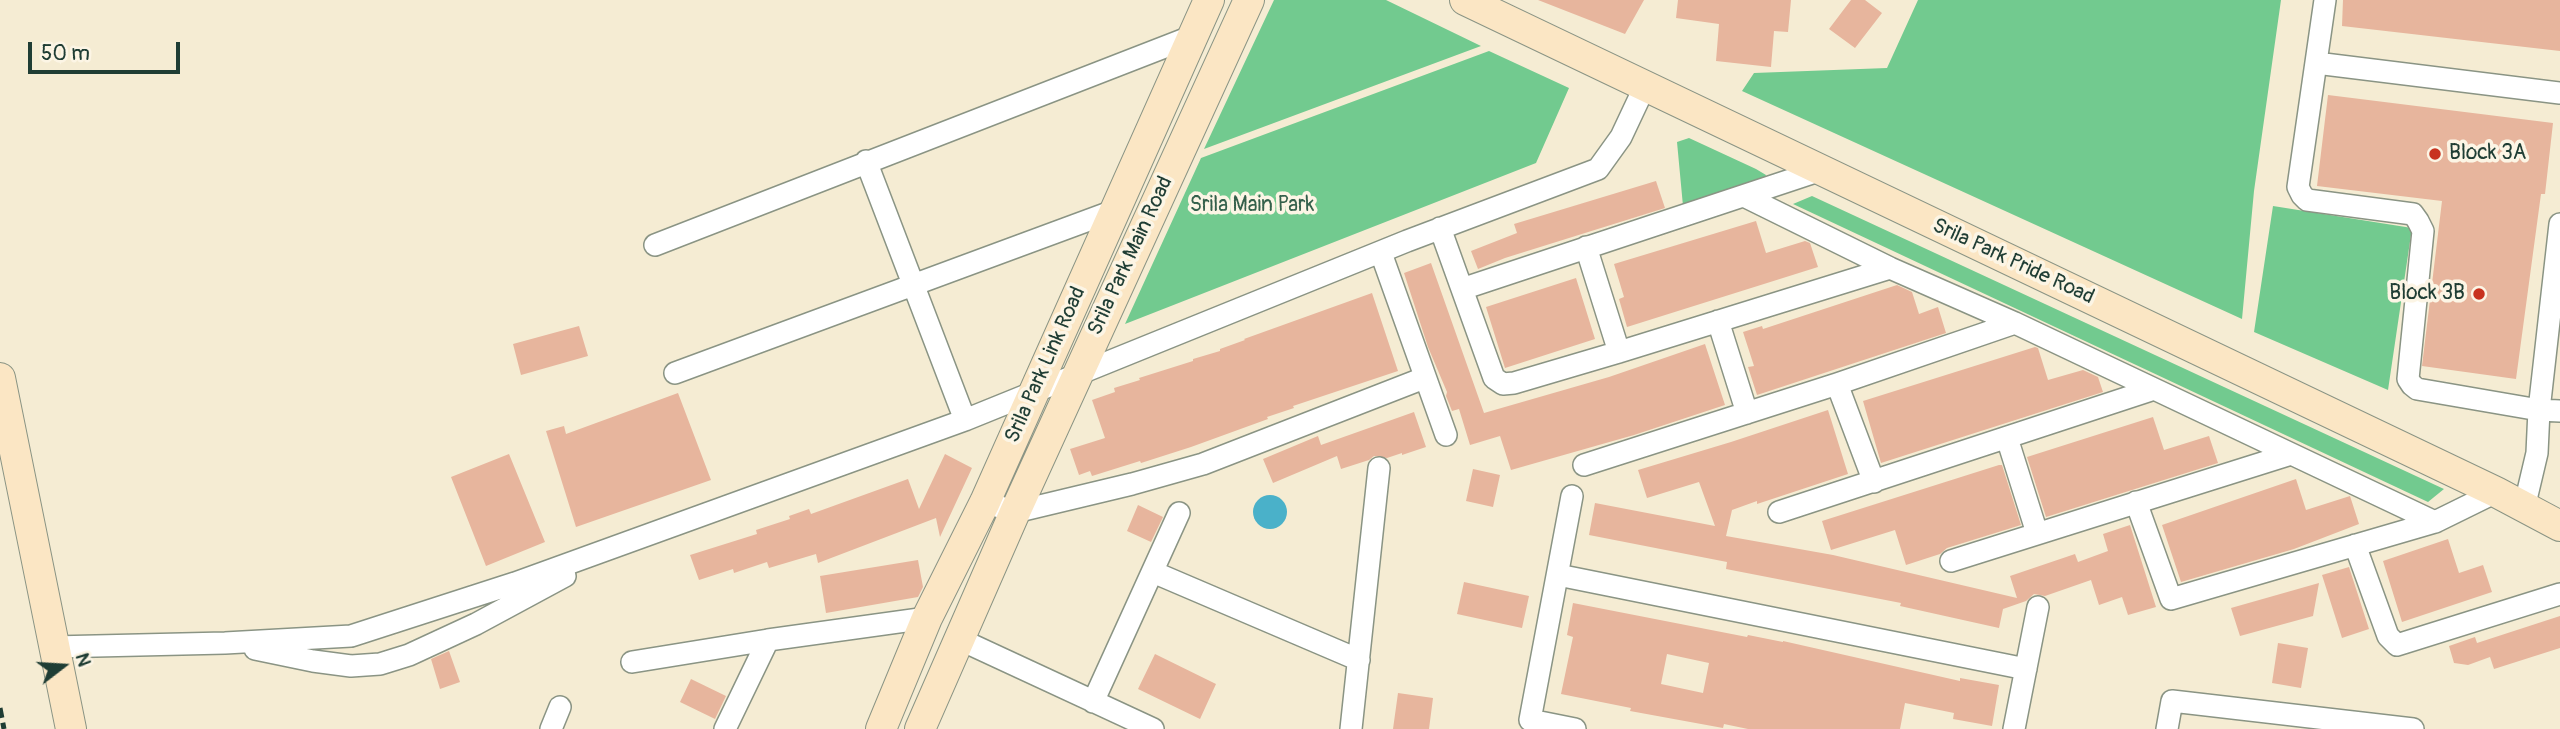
<!DOCTYPE html>
<html>
<head>
<meta charset="utf-8">
<style>
	body { margin:0 }
	#map { position:relative; width:2560px; height:729px; overflow:hidden; background:#f5ecd3; font-family:Pangolin,sans-serif }
	canvas { display:block }
	.north { position:absolute; left:28px; top:631px; width:70px; height:70px; -webkit-text-stroke:5px #fcf5e5; paint-order:stroke; rotate:73deg; font-size:19px; font-weight:700; line-height:28px; text-align:center; color:#1f3d34 }
	.north::after { content:''; display:block; margin:auto; width:24px; height:32px; background:#1f3d34; clip-path:polygon(50% 0,100% 100%,50% 72%,0 100%) }
	.scale { position:absolute; left:28px; top:42px; width:152px; height:32px; box-sizing:border-box; border:4px solid #1f3d34; border-top:0; padding-left:9px; font-size:21px; line-height:24px; white-space:nowrap; color:#1f3d34; -webkit-text-stroke:5px #fcf5e5; paint-order:stroke }
</style>
</head>
<body>
<div id="map">
<canvas width="2560" height="729"></canvas>
<div class="north">N</div>
<div class="scale">50 m</div>
</div>
<script>
const ctx = document.querySelector('canvas').getContext('2d');
ctx.lineJoin = 'round';
function paint(path, color) { ctx.fillStyle = color; ctx.fill(path, 'evenodd'); }
const shape = rows => new Path2D(rows.map(r => 'M' + r).join(''));
function trace(path, color, width, dash) { ctx.strokeStyle = color; ctx.lineWidth = width; ctx.lineCap = dash ? 'butt' : 'round'; ctx.setLineDash(dash || []); ctx.stroke(path); }
function label(font, color, halo, rows, align = 'center') {
  ctx.font = font + ' Pangolin,sans-serif'; ctx.lineWidth = 7; ctx.setLineDash([]); ctx.textBaseline = 'middle'; ctx.strokeStyle = halo; ctx.fillStyle = color; for (const [text, x, y, turn = 0] of rows) {
    ctx.save(); ctx.translate(x, y); ctx.rotate((+turn || 0) * Math.PI / 180); ctx.textAlign = isNaN(turn) ? turn : align; if (halo) ctx.strokeText(text, 0, 0); ctx.fillText(text, 0, 0); ctx.restore();
  }
}
const green = shape([
	[1274,0,1386,0,1481,46,1204,149],
	[1918,0,2281,0,2254,191,2242,319,1742,91,1754,73,1887,68],
	[1489,51,1569,88,1536,163,1125,324,1201,158],
	[1689,138,1756,169,1766,175,1764,180,1683,206,1677,142],
	[1812,196,2444,489,2428,502,1793,204],
	[2273,206,2412,228,2388,390,2254,332]
]);
const water = shape([
	'1253 512a17 17 0 1 1 34 0a17 17 0 1 1-34 0Z'
]);
const building = shape([
	[1538,0,1644,0,1625,34],
	[1678,0,1791,0,1788,32,1774,31,1771,67,1716,61,1719,24,1676,18],
	[1851,0,1865,0,1882,13,1855,48,1829,29],
	[2343,0,2560,0,2560,51,2342,26],
	[2328,95,2553,123,2545,194,2541,194,2516,379,2422,366,2442,201,2317,186],
	[1656,181,1665,208,1505,258,1478,269,1471,251,1517,233,1514,224],
	[1756,221,1766,253,1805,241,1810,243,1818,267,1627,327,1619,299,1624,297,1614,264],
	[1431,263,1484,413,1609,377,1705,344,1725,405,1634,435,1511,470,1500,436,1470,445,1459,409,1452,411,1446,396,1447,392,1428,347,1404,273],
	[1576,278,1595,339,1505,368,1486,307],
	[1897,285,1912,292,1919,314,1938,307,1946,333,1757,395,1748,367,1754,366,1743,332,1762,326,1763,329],
	[1372,293,1398,371,1293,406,1294,408,1267,417,1268,419,1191,447,1141,463,1140,461,1092,476,1090,471,1079,475,1070,449,1105,438,1092,400,1115,392,1114,388,1140,380,1139,378,1193,361,1193,359,1220,351,1220,349,1245,340,1244,339],
	[579,326,588,356,521,375,513,344],
	[2035,347,2038,348,2048,380,2083,370,2098,377,2103,392,1881,463,1863,401],
	[678,393,711,480,576,527,546,431,564,426,566,434],
	[1828,410,1848,474,1757,504,1757,501,1732,510,1726,536,1833,555,2017,598,2010,576,2075,554,2078,562,2108,551,2103,534,2130,525,2156,607,2128,615,2122,597,2099,605,2091,580,2045,596,2034,594,2026,601,2003,609,1999,628,1900,606,1901,603,1726,569,1727,562,1589,535,1595,503,1715,526,1699,482,1647,498,1638,470,1731,442],
	[1414,412,1426,447,1402,455,1402,453,1387,458,1374,456,1369,460,1341,469,1337,456,1273,483,1263,459,1318,436,1321,445],
	[2153,417,2164,450,2209,436,2218,463,2046,517,2027,457],
	[509,454,545,542,486,566,451,477],
	[945,454,972,468,940,537,936,518,818,563,816,554,769,568,767,562,734,573,733,569,699,580,690,555,757,534,756,530,790,519,789,516,809,509,811,514,908,479,919,509],
	[1999,465,2002,465,2021,525,1947,548,1940,554,1906,565,1895,530,1831,550,1822,521],
	[1473,469,1500,475,1493,507,1466,501],
	[2296,479,2306,510,2350,496,2359,524,2294,549,2181,582,2162,525],
	[1138,505,1163,517,1151,542,1127,531],
	[2448,539,2459,573,2483,565,2492,592,2402,622,2383,561],
	[918,560,923,587,918,597,826,613,820,576],
	[2349,567,2369,629,2342,638,2322,575],
	[1464,582,1529,596,1522,628,1457,614],
	[2319,583,2313,616,2240,636,2231,608],
	[1573,603,1747,637,1748,635,1783,642,1783,641,1960,681,1960,678,1999,685,1992,726,1953,719,1954,713,1905,703,1900,729,1748,729,1724,724,1723,728,1630,711,1631,708,1561,694,1573,637,1567,635],
	[1667,654,1709,663,1703,693,1661,684],
	[2560,616,2560,648,2494,669,2490,657,2468,665,2454,663,2449,646,2475,637,2477,643],
	[2278,643,2308,648,2301,688,2272,683],
	[449,651,460,682,440,689,431,659],
	[1155,654,1216,684,1200,719,1138,689],
	[691,679,726,696,715,719,680,702],
	[1398,693,1433,698,1429,729,1393,729]
]);
const street = shape([
	[2325,0,2298,187,2302,195,2307,200,2413,214,2418,221,2423,231,2408,379,2412,385,2417,389,2539,410,2560,411],
	[2316,63,2560,93],
	[866,161,965,420],
	[1744,196,1890,268,2015,323,2435,522],
	[1440,228,1494,378,1503,384,1514,383,1619,352,1890,268],
	[655,245,1193,36],
	[1586,247,1619,352],
	[1381,253,1446,435],
	[1462,289,1821,170],
	[1718,321,1747,413],
	[675,373,1116,210],
	[1837,384,1874,482],
	[2007,438,2037,533],
	[1584,465,1837,384,2015,323],
	[1572,496,1530,720,1575,729],
	[985,502,1015,512,1132,484,1203,464,1424,378],
	[2136,502,2171,599,2435,522,2496,492],
	[2524,508,2537,453,2539,410,2560,224],
	[1779,512,2154,389],
	[2355,545,2388,636,2397,645,2560,594],
	[1951,561,2291,454],
	[1153,572,1359,660],
	[1558,575,2026,669],
	[959,639,1153,729],
	[768,640,927,618],
	[53,647,225,643,351,636,515,583,965,420,1407,241,1598,169,1621,137,1645,86],
	[255,649,313,661,351,666,380,664,409,655,476,624,565,576],
	[632,662,768,640,725,729],
	[1093,702,1179,513],
	[551,729,560,707],
	[1351,729,1379,468],
	[2014,729,2038,607],
	[2167,729,2172,701,2413,729]
]);
const secondary = shape([
	[1465,0,2496,492,2560,526],
	[0,378,71,729],
	[881,729,927,618,985,502,1209,0],
	[920,729,1015,512,1249,0]
]);
const rail = shape([
	[0,708,4,729]
]);
const markers = [
	[2435,154,7,"#c8321e"],
	[2479,294,7,"#c8321e"]
];
const poiNames = [
	["Block 3A",2449,154],
	["Block 3B",2465,294,"right"]
];
const parkNames = [
	["Srila Main Park",1252,206]
];
const streetNames = [
	["Srila Park Main Road",1131,256,-65],
	["Srila Park Pride Road",2013,262,25],
	["Srila Park Link Road",1046,365,-66]
];
paint(green, '#72ca8f');
paint(water, '#4ab1c9');
paint(building, '#e7b59d');
trace(street, '#8a9484', 24);
trace(secondary, '#8a9484', 32);
trace(street, '#fff', 21);
trace(secondary, '#fbe6c4', 30);
trace(rail, '#1f3d34', 5, [10, 5]);
for (const [x, y, r, color] of markers) { const dot = new Path2D(); dot.arc(x, y, r, 0, 2 * Math.PI); ctx.fillStyle = color; ctx.fill(dot); trace(dot, '#fcf5e5', 2.5); }
label('21px', '#1f3d34', '#fcf5e5', poiNames, 'left');
label('21px', '#34604b', '#fcf5e5', parkNames);
label('21px', '#1f3d34', '#fcf5e5', streetNames);
</script>
</body>
</html>
